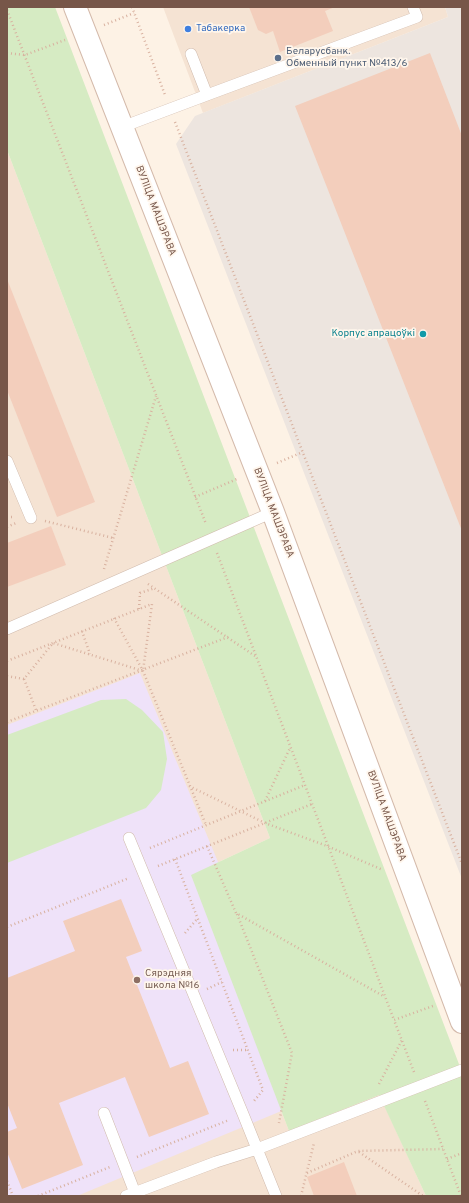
<!DOCTYPE html>
<html>
<head>
<meta charset="utf-8">
<style>
	body { margin:0 }
	#map { position:relative; width:469px; height:1203px; overflow:hidden; background:#fdf2e5; font-family:Overpass,sans-serif }
	canvas { display:block }
	.frame { position:absolute; inset:0; border:8px solid #775649; pointer-events:none }
</style>
</head>
<body>
<div id="map">
<canvas width="469" height="1203"></canvas>
<div class="frame"></div>
</div>
<script>
const ctx = document.querySelector('canvas').getContext('2d');
ctx.lineJoin = 'round';
function paint(path, color) { ctx.fillStyle = color; ctx.fill(path, 'evenodd'); }
const shape = rows => new Path2D(rows.map(r => 'M' + r).join(''));
function trace(path, color, width, dash) { ctx.strokeStyle = color; ctx.lineWidth = width; ctx.lineCap = dash ? 'butt' : 'round'; ctx.setLineDash(dash || []); ctx.stroke(path); }
function label(font, color, halo, rows, align = 'center') {
  ctx.font = font + ' Overpass,sans-serif'; ctx.lineWidth = 3.5; ctx.setLineDash([]); ctx.textBaseline = 'middle'; ctx.strokeStyle = halo; ctx.fillStyle = color; for (const [text, x, y, turn = 0] of rows) {
    ctx.save(); ctx.translate(x, y); ctx.rotate((+turn || 0) * Math.PI / 180); ctx.textAlign = isNaN(turn) ? turn : align; if (halo) ctx.strokeText(text, 0, 0); ctx.fillText(text, 0, 0); ctx.restore();
  }
}
const residential = shape([
	[163,7,445,7,448,17,203,113],
	[7,150,270,838,191,875,289,1131,379,1094,426,1196,7,1196]
]);
const industrial = shape([
	[445,7,462,7,462,879,176,144,195,116,448,17]
]);
const education = shape([
	[140,673,315,1097,77,1196,7,1196,7,725]
]);
const green = shape([
	[7,7,55,7,462,1072,462,1196,426,1196,379,1095,289,1131,191,875,270,838,7,150],
	[126,699,142,710,163,732,167,759,161,790,146,808,7,863,7,735,101,700]
]);
const building = shape([
	[249,7,335,7,325,11,333,31,280,52,273,31,266,34,258,30],
	[430,53,462,136,462,531,295,106],
	[7,279,95,502,57,517,7,390],
	[51,526,66,565,7,587,7,543],
	[121,899,142,951,126,957,170,1068,188,1061,209,1114,149,1137,125,1077,59,1103,83,1165,22,1189,7,1152,7,1132,17,1128,7,1103,7,978,75,951,63,921],
	[344,1162,357,1196,314,1196,307,1177]
]);
const path = shape([
	[132,7,165,95],
	[7,10,206,524],
	[104,25,134,13],
	[7,53,25,55,65,40],
	[175,122,462,864],
	[277,463,303,452],
	[195,497,237,479],
	[7,517,14,517],
	[45,521,113,538],
	[7,527,16,523],
	[217,553,394,1020],
	[104,569,156,396],
	[148,584,255,656],
	[139,609,140,593,155,588],
	[114,618,143,671,206,825],
	[82,631,90,654],
	[7,661,152,604,143,671,53,643,24,679,7,676],
	[24,679,36,710],
	[7,722,228,637],
	[189,786,265,823,327,846,383,870],
	[265,801,290,748],
	[207,846,236,913,385,997],
	[150,848,305,785],
	[175,859,263,1090,254,1101],
	[158,866,312,804],
	[237,914,292,1053,279,1123],
	[7,927,129,878],
	[185,933,198,918],
	[207,989,222,982],
	[233,1050,248,1050],
	[414,1072,394,1020,433,1006],
	[379,1084,402,1040],
	[425,1101,461,1196],
	[359,1152,423,1196],
	[137,1157,229,1120],
	[447,1159,462,1153],
	[307,1173,358,1151,443,1149],
	[7,1181,13,1196],
	[38,1196,110,1167],
	[301,1196,314,1143]
]);
const lane = shape([
	[207,95,417,17,413,7],
	[122,127,207,95,191,54],
	[7,461,31,518],
	[7,629,273,512],
	[129,838,243,1114,276,1196],
	[104,1113,135,1193],
	[126,1196,216,1162,257,1149,462,1070]
]);
const secondary = shape([
	[75,7,273,512,462,1022]
]);
const markers = [
	[188,29,4,"#3f7fe0"],
	[278,58,4,"#5c6f8a"],
	[423,334,4,"#0f9aa8"],
	[137,980,4,"#8d6e63"]
];
const shopNames = [
	["Табакерка",196,29]
];
const serviceNames = [
	["Беларусбанк.",286,52],
	["Обменный пункт №413/6",286,64]
];
const streetNames = [
	["ВУЛІЦА МАШЭРАВА",155,211,69],
	["ВУЛІЦА МАШЭРАВА",273,513,69],
	["ВУЛІЦА МАШЭРАВА",386,816,70]
];
const cultureNames = [
	["Корпус апрацоўкі",415,334]
];
const educationNames = [
	["Сярэдняя",145,974],
	["школа №16",145,986]
];
paint(residential, '#f5e3d3');
paint(industrial, '#ede5df');
paint(education, '#efe2f9');
paint(green, '#d6ebc3');
paint(building, '#f3cebc');
trace(lane, '#d1bbad', 12);
trace(secondary, '#d4baab', 24);
trace(path, '#d8b19f', 2.5, [1, 3]);
trace(lane, '#fff', 11);
trace(secondary, '#fff', 22);
for (const [x, y, r, color] of markers) { const dot = new Path2D(); dot.arc(x, y, r, 0, 2 * Math.PI); ctx.fillStyle = color; ctx.fill(dot); trace(dot, '#fff6ec', 1.5); }
label('10px', '#366cbe', '#fff6ec', shopNames, 'left');
label('10px', '#4e5e75', '#fff6ec', serviceNames, 'left');
label('10px', '#775649', '#fff6ec', streetNames);
label('10px', '#0d838f', '#fff6ec', cultureNames, 'right');
label('10px', '#785e54', '#fff6ec', educationNames, 'left');
</script>
</body>
</html>
